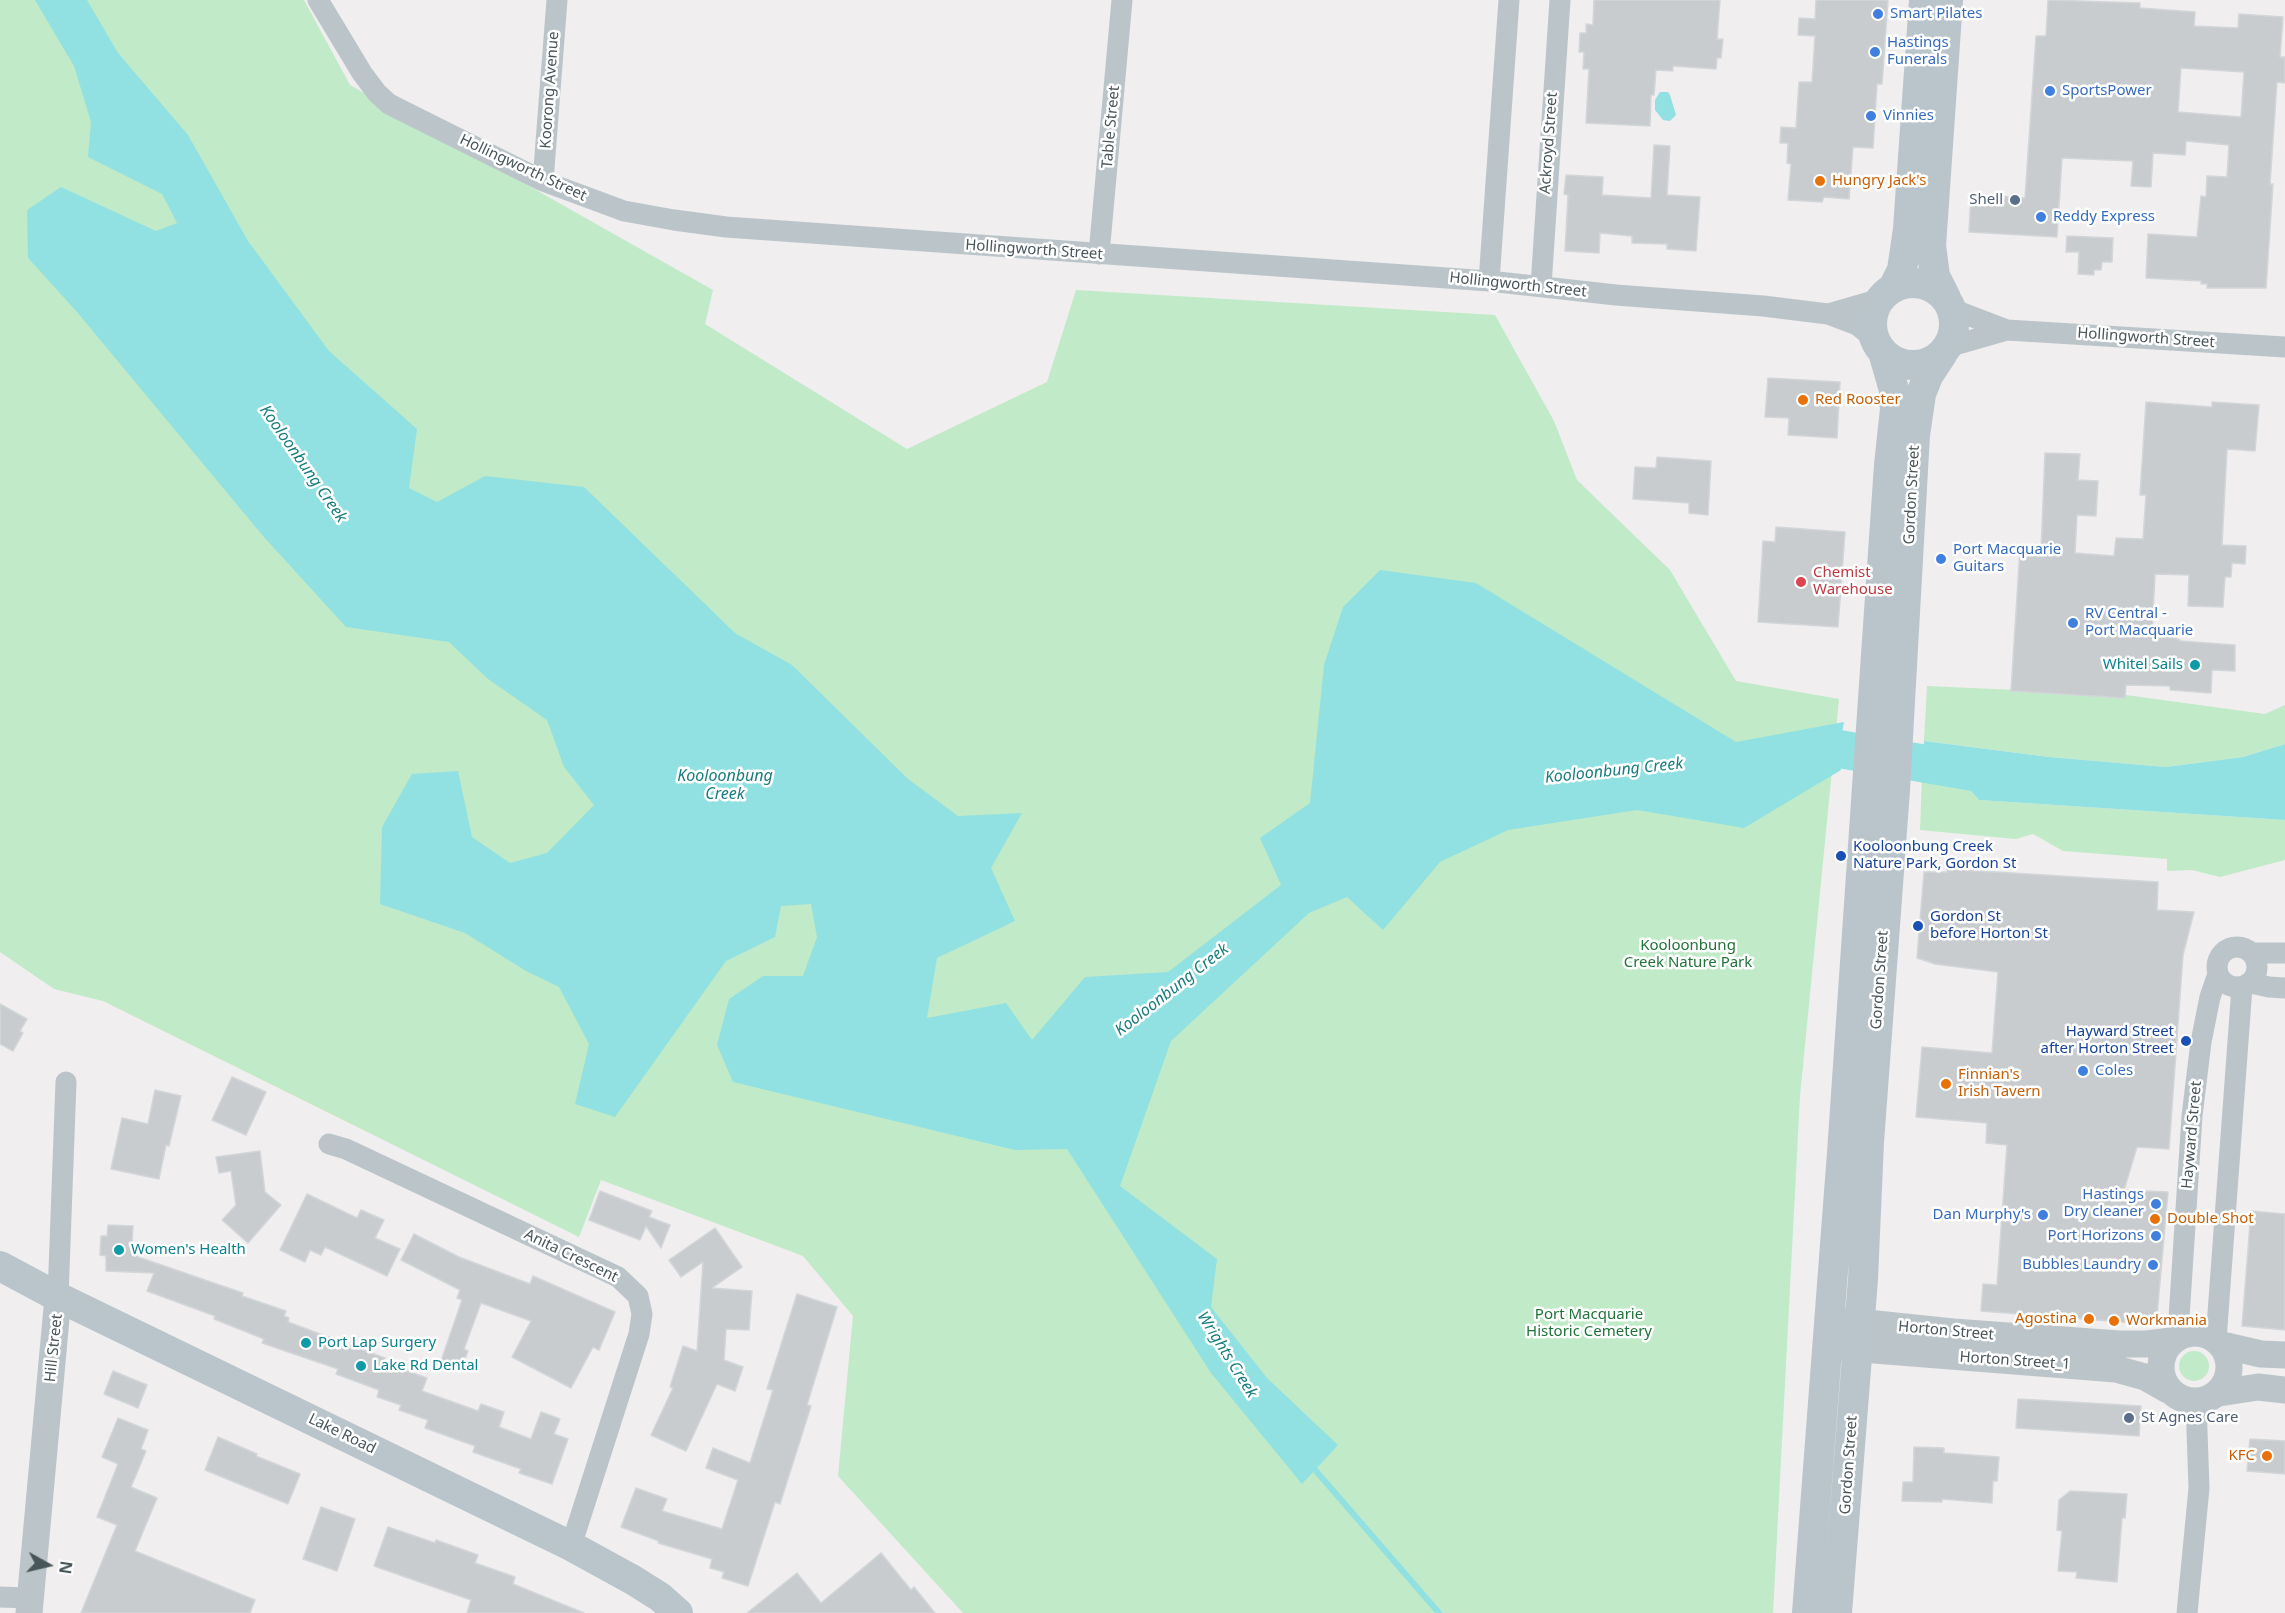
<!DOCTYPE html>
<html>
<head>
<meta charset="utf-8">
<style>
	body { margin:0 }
	#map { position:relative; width:2285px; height:1613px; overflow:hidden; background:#f0eeef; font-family:"Noto Sans",sans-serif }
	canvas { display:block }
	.north { position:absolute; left:18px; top:1535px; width:60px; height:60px; -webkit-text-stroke:4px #fff; paint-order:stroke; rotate:98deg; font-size:16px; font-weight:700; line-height:24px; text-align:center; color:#485559 }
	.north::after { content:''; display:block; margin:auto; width:21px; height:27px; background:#485559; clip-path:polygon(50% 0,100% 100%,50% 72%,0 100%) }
</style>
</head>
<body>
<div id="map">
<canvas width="2285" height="1613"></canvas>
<div class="north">N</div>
</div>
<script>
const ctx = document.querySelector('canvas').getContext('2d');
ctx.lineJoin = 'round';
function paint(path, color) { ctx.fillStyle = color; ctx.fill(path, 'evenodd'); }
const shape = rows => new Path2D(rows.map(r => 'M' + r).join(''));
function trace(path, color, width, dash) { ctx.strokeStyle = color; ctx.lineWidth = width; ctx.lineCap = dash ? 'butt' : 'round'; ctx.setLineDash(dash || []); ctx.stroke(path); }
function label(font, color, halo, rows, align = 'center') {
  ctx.font = font + ' "Noto Sans",sans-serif'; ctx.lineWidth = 5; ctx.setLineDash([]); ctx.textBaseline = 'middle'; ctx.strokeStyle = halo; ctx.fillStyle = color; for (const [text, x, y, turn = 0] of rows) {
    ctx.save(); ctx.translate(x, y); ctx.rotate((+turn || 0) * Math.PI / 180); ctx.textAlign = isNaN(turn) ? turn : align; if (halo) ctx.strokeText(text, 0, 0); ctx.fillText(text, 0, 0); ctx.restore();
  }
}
const green = shape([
	[0,0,304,0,350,85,713,290,705,324,907,449,1047,382,1076,290,1495,315,1554,421,1577,480,1670,570,1736,681,1839,699,1800,1096,1773,1613,963,1613,838,1476,853,1316,803,1256,601,1180,579,1237,103,1001,54,989,0,952],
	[1927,686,2126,695,2265,714,2285,705,2285,744,2243,757,2166,767,2049,757,1924,741],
	[1922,777,1942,777,1955,780,1971,791,1979,800,2285,820,2285,860,2220,877,2192,870,2167,871,2167,859,2063,851,2033,834,2016,839,1920,830],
	'2179 1366a15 15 0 1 1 30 0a15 15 0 1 1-30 0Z'
]);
const water = shape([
	[35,0,87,0,118,53,188,135,248,241,329,351,417,429,409,488,437,502,485,476,584,487,735,633,792,665,908,779,958,816,1022,813,991,868,1015,921,937,958,927,1018,1006,1003,1032,1040,1085,977,1168,972,1281,885,1260,838,1310,803,1324,665,1343,607,1380,570,1476,583,1736,742,1844,722,1839,749,1841,770,1744,828,1637,810,1508,830,1440,862,1383,930,1347,897,1309,913,1171,1041,1120,1186,1217,1259,1211,1307,1267,1378,1338,1445,1302,1484,1211,1373,1067,1149,1015,1150,733,1082,717,1045,729,999,763,976,803,976,817,937,811,904,781,906,775,937,726,961,615,1117,575,1104,589,1044,559,987,526,971,465,933,380,904,382,827,412,774,458,771,472,837,510,863,547,853,594,805,564,767,547,720,488,679,449,642,346,627,263,536,77,312,28,258,27,210,61,187,156,231,177,223,162,194,88,157,91,122,74,66],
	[1660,92,1668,92,1670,95,1676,115,1670,121,1663,120,1655,110,1655,100],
	[1924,741,2049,757,2166,767,2243,757,2285,744,2285,820,1979,800,1971,791,1955,780,1942,777,1922,777]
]);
const stream = shape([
	[1310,1464,1439,1613]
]);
const river = shape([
	[1839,749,1973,772]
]);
const building = shape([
	[1594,0,1720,0,1717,39,1723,39,1721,58,1717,58,1716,69,1673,66,1673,71,1656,70,1654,95,1651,95,1650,126,1586,123,1589,69,1583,69,1584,52,1579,52,1580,33,1586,33,1586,24,1593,25,1594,0],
	[1816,0,1888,0,1882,84,1877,84,1873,148,1853,147,1849,199,1824,197,1822,202,1788,200,1791,164,1787,163,1788,143,1780,143,1781,127,1796,128,1799,82,1812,82,1815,36,1798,35,1799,18,1815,19,1816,0],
	[2048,0,2140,3,2140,8,2195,12,2194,26,2238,28,2239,14,2283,17,2280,57,2285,57,2285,83,2277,82,2270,184,2273,184,2266,288,2207,288,2207,284,2201,284,2201,281,2146,278,2148,234,2197,237,2201,196,2206,197,2207,176,2227,177,2229,145,2186,141,2185,155,2153,153,2151,187,2131,186,2133,161,2062,158,2057,237,1969,232,1971,194,2025,198,2036,36,2046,36,2048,0],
	[2181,68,2244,72,2241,117,2178,112,2181,68],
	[1654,145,1670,146,1667,195,1700,197,1696,251,1667,249,1667,244,1632,243,1632,236,1600,233,1599,253,1565,251,1568,195,1564,194,1566,175,1603,177,1602,195,1651,198,1654,145],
	[2067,236,2113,238,2112,262,2102,262,2101,270,2094,270,2094,275,2078,274,2079,252,2066,252,2067,236],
	[1768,378,1840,382,1837,438,1788,435,1789,418,1765,417,1768,378],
	[2146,402,2212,407,2212,402,2259,405,2255,451,2227,449,2222,545,2246,546,2245,564,2232,563,2231,577,2225,577,2223,607,2188,606,2189,575,2155,574,2152,635,2174,637,2181,641,2235,645,2235,671,2212,670,2211,693,2170,690,2170,686,2126,685,2125,698,2011,691,2020,549,2041,551,2045,453,2080,454,2078,480,2098,481,2096,516,2077,515,2075,553,2114,556,2116,538,2143,539,2146,495,2140,495,2146,402],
	[1657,457,1711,461,1708,515,1689,513,1689,503,1633,499,1635,467,1656,468,1657,457],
	[1776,527,1845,532,1838,627,1758,622,1763,541,1775,542,1776,527],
	[1947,869,2158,882,2157,910,2194,912,2183,955,2169,1149,2137,1147,2124,1190,2168,1192,2157,1316,2148,1324,1981,1311,1983,1284,1997,1285,2007,1145,1986,1143,1987,1123,1916,1117,1922,1047,1992,1053,1998,972,1935,964,1917,958,1924,872,1947,872,1947,869],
	[0,1004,27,1019,20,1031,23,1033,13,1051,0,1044,0,1004],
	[232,1077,266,1092,246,1135,212,1120,232,1077],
	[155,1090,181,1096,169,1146,166,1145,159,1179,111,1169,122,1118,148,1124,155,1090],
	[260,1151,265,1192,281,1205,248,1243,222,1220,236,1205,231,1171,219,1173,216,1157,260,1151],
	[600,1191,652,1211,649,1217,670,1225,661,1248,646,1226,640,1240,589,1220,600,1191],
	[307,1194,357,1218,361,1210,384,1220,375,1238,400,1249,387,1276,325,1247,321,1255,310,1250,305,1262,280,1250,307,1194],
	[2251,1211,2285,1214,2285,1330,2242,1326,2251,1211],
	[108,1225,133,1226,132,1245,138,1245,138,1257,243,1293,242,1296,286,1311,284,1316,289,1318,288,1322,385,1358,384,1363,427,1378,422,1391,478,1411,481,1404,504,1412,499,1427,531,1439,541,1412,560,1419,554,1434,568,1439,552,1484,519,1473,521,1469,473,1452,475,1446,425,1428,428,1420,399,1410,401,1405,377,1397,379,1390,336,1374,338,1369,262,1343,264,1339,214,1319,215,1316,147,1291,154,1273,106,1271,106,1256,100,1255,101,1236,107,1236,108,1225],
	[715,1228,742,1267,712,1288,752,1291,749,1330,726,1329,724,1360,743,1367,735,1391,717,1384,686,1451,651,1435,673,1388,670,1387,683,1346,697,1351,703,1262,681,1277,669,1260,715,1228],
	[414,1234,459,1257,530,1284,533,1276,615,1312,599,1350,593,1347,571,1388,512,1357,531,1321,481,1303,464,1349,468,1351,460,1371,440,1364,462,1300,457,1298,460,1290,401,1260,414,1234],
	[797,1294,837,1307,807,1405,811,1406,780,1504,775,1502,748,1586,722,1578,724,1572,710,1568,712,1559,658,1543,659,1541,621,1527,636,1488,667,1499,662,1511,722,1529,738,1480,706,1468,713,1448,750,1463,773,1390,767,1389,797,1294],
	[113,1371,147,1385,138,1408,104,1394,113,1371],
	[2018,1399,2141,1406,2139,1436,2016,1428,2018,1399],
	[118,1418,148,1430,141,1449,146,1451,131,1487,157,1498,135,1551,255,1600,250,1613,81,1613,117,1525,97,1517,118,1464,102,1457,118,1418],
	[218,1437,257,1454,256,1456,300,1474,288,1504,205,1470,218,1437],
	[2250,1439,2285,1441,2285,1474,2247,1471,2250,1439],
	[1914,1447,1944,1448,1944,1453,1999,1457,1997,1481,1993,1481,1992,1503,1942,1499,1942,1502,1902,1501,1903,1482,1913,1482,1914,1447],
	[2070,1491,2127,1494,2125,1518,2122,1518,2117,1582,2076,1578,2077,1572,2058,1571,2062,1531,2057,1530,2059,1500,2070,1491],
	[321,1507,355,1519,337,1571,303,1559,321,1507],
	[388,1527,435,1543,436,1540,478,1555,475,1563,515,1577,513,1584,584,1613,467,1613,471,1600,374,1566,388,1527],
	[881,1553,911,1590,914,1587,935,1613,747,1613,797,1573,821,1603,881,1553]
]);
const minor = shape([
	[318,0,362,73,377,93,389,104,543,181,624,211,674,220,726,227,1489,281,1616,295,1763,306,1828,314,1857,325,1875,339],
	[543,181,557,0],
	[1099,254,1122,0],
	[1489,281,1509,0],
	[1541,286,1560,0],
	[1952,309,2007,330,2285,347],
	[1828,314,1880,299],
	[1948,347,2007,330],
	'2217 967a20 20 0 1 1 40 0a20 20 0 1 1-40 0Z',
	[2252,953,2285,953],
	[2251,983,2269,987,2285,988],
	[329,1144,346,1149,618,1277,638,1296,642,1314,639,1334,571,1546],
	[58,1297,66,1082],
	[2181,1335,2179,1318,2192,1116,2201,1042,2210,997,2218,974],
	[2216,1340,2242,987],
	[0,1597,29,1598],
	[2187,1613,2199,1488,2196,1402]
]);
const tertiary = shape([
	[1838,1320,1953,1332,2119,1344,2147,1344,2171,1341],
	'2161 1367a34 34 0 1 1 68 0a34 34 0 1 1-68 0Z',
	[2222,1345,2261,1354,2285,1355],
	[1836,1347,2116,1369,2145,1377,2168,1390],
	[2219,1393,2258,1387,2285,1390],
	[29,1613,58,1297]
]);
const secondary = shape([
	'1872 324a41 41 0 1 1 82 0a41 41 0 1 1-82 0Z',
	[1893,288,1902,270,1908,229,1924,0],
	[1946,298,1935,276,1931,246,1948,0],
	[0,1266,58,1297,571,1546,633,1580,660,1597,678,1613],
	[1807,1613,1842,1153,1889,465,1895,409,1894,390,1883,352],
	[1837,1613,1863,1279,1869,1142,1895,790,1915,435,1921,394,1928,376,1943,353]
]);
const markers = [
	[1878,14,6,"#3f7fe0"],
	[1875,52,6,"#3f7fe0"],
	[2050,91,6,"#3f7fe0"],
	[1871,116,6,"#3f7fe0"],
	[1820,181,6,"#e8710a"],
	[2015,200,6,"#5c6f8a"],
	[2041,217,6,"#3f7fe0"],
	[1803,400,6,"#e8710a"],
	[1941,559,6,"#3f7fe0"],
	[1801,582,6,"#e0444e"],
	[2073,623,6,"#3f7fe0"],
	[2195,665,6,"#0f9aa8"],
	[1841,856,6,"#1a4fb4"],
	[1918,926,6,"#1a4fb4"],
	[2186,1041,6,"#1a4fb4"],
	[2083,1071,6,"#3f7fe0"],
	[1946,1084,6,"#e8710a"],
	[2156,1204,6,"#3f7fe0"],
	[2043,1215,6,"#3f7fe0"],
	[2155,1219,6,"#e8710a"],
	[2156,1236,6,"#3f7fe0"],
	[119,1250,6,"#0f9aa8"],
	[2153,1265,6,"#3f7fe0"],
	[2089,1319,6,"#e8710a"],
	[2114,1321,6,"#e8710a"],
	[306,1343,6,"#0f9aa8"],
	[361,1366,6,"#0f9aa8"],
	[2129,1418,6,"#5c6f8a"],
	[2267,1456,6,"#e8710a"]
];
const shopNames = [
	["Smart Pilates",1890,14],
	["Hastings",1887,43],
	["Funerals",1887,60],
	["SportsPower",2062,91],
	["Vinnies",1883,116],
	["Reddy Express",2053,217],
	["Port Macquarie",1953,550],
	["Guitars",1953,567],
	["RV Central -",2085,614],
	["Port Macquarie",2085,631],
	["Coles",2095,1071],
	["Hastings",2144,1195,"right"],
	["Dry cleaner",2144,1212,"right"],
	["Dan Murphy's",2031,1215,"right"],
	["Port Horizons",2144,1236,"right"],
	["Bubbles Laundry",2141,1265,"right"]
];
const streetNames = [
	["Koorong Avenue",550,90,-86],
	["Table Street",1111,127,-85],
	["Ackroyd Street",1549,143,-86],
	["Hollingworth Street",523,168,25],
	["Hollingworth Street",1034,250,4],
	["Hollingworth Street",1518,285,6],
	["Hollingworth Street",2146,338,4],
	["Gordon Street",1912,495,-87],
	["Gordon Street",1880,980,-86],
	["Hayward Street",2192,1135,-85],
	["Anita Crescent",571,1256,26],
	["Horton Street",1946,1331,5],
	["Hill Street",54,1348,-84],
	["Horton Street_1",2015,1361,4],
	["Lake Road",342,1434,26],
	["Gordon Street",1849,1465,-86]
];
const foodNames = [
	["Hungry Jack's",1832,181],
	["Red Rooster",1815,400],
	["Finnian's",1958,1075],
	["Irish Tavern",1958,1092],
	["Double Shot",2167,1219],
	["Agostina",2077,1319,"right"],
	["Workmania",2126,1321],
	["KFC",2255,1456,"right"]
];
const serviceNames = [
	["Shell",2003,200],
	["St Agnes Care",2141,1418,"left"]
];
const healthNames = [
	["Chemist",1813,573],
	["Warehouse",1813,590]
];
const cultureNames = [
	["Whitel Sails",2183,665,"right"],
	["Women's Health",131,1250],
	["Port Lap Surgery",318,1343],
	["Lake Rd Dental",373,1366]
];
const transitNames = [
	["Kooloonbung Creek",1853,847],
	["Nature Park, Gordon St",1853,864],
	["Gordon St",1930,917],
	["before Horton St",1930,934],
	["Hayward Street",2174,1032,"right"],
	["after Horton Street",2174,1049,"right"]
];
const parkNames = [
	["Kooloonbung",1688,946],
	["Creek Nature Park",1688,963],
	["Port Macquarie",1589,1315],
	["Historic Cemetery",1589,1332]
];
const waterNames = [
	["Kooloonbung Creek",303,464,55],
	["Kooloonbung Creek",1614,771,-6],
	["Kooloonbung",725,776],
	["Creek",725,794],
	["Kooloonbung Creek",1172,990,-38],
	["Wrights Creek",1227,1355,58]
];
paint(green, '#c1eac8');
paint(water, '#92e1e2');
trace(stream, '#92e1e2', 6);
trace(river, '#92e1e2', 38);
paint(building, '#c8cccf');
trace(building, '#d3d6d9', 1.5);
trace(minor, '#bbc5c9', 21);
trace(tertiary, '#bbc5c9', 27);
trace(secondary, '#b9c5cb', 30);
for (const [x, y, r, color] of markers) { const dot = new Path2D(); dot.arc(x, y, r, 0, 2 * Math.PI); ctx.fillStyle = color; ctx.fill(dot); trace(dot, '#fff', 2); }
label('15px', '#366cbe', '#fff', shopNames, 'left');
label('15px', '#485559', '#fff', streetNames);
label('15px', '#c56008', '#fff', foodNames, 'left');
label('15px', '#4e5e75', '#fff', serviceNames, 'right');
label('15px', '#be3a42', '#fff', healthNames, 'left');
label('15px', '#0d838f', '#fff', cultureNames, 'left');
label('15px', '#164399', '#fff', transitNames, 'left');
label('15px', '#207339', '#fff', parkNames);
label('italic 16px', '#197d7e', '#fff', waterNames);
</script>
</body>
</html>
